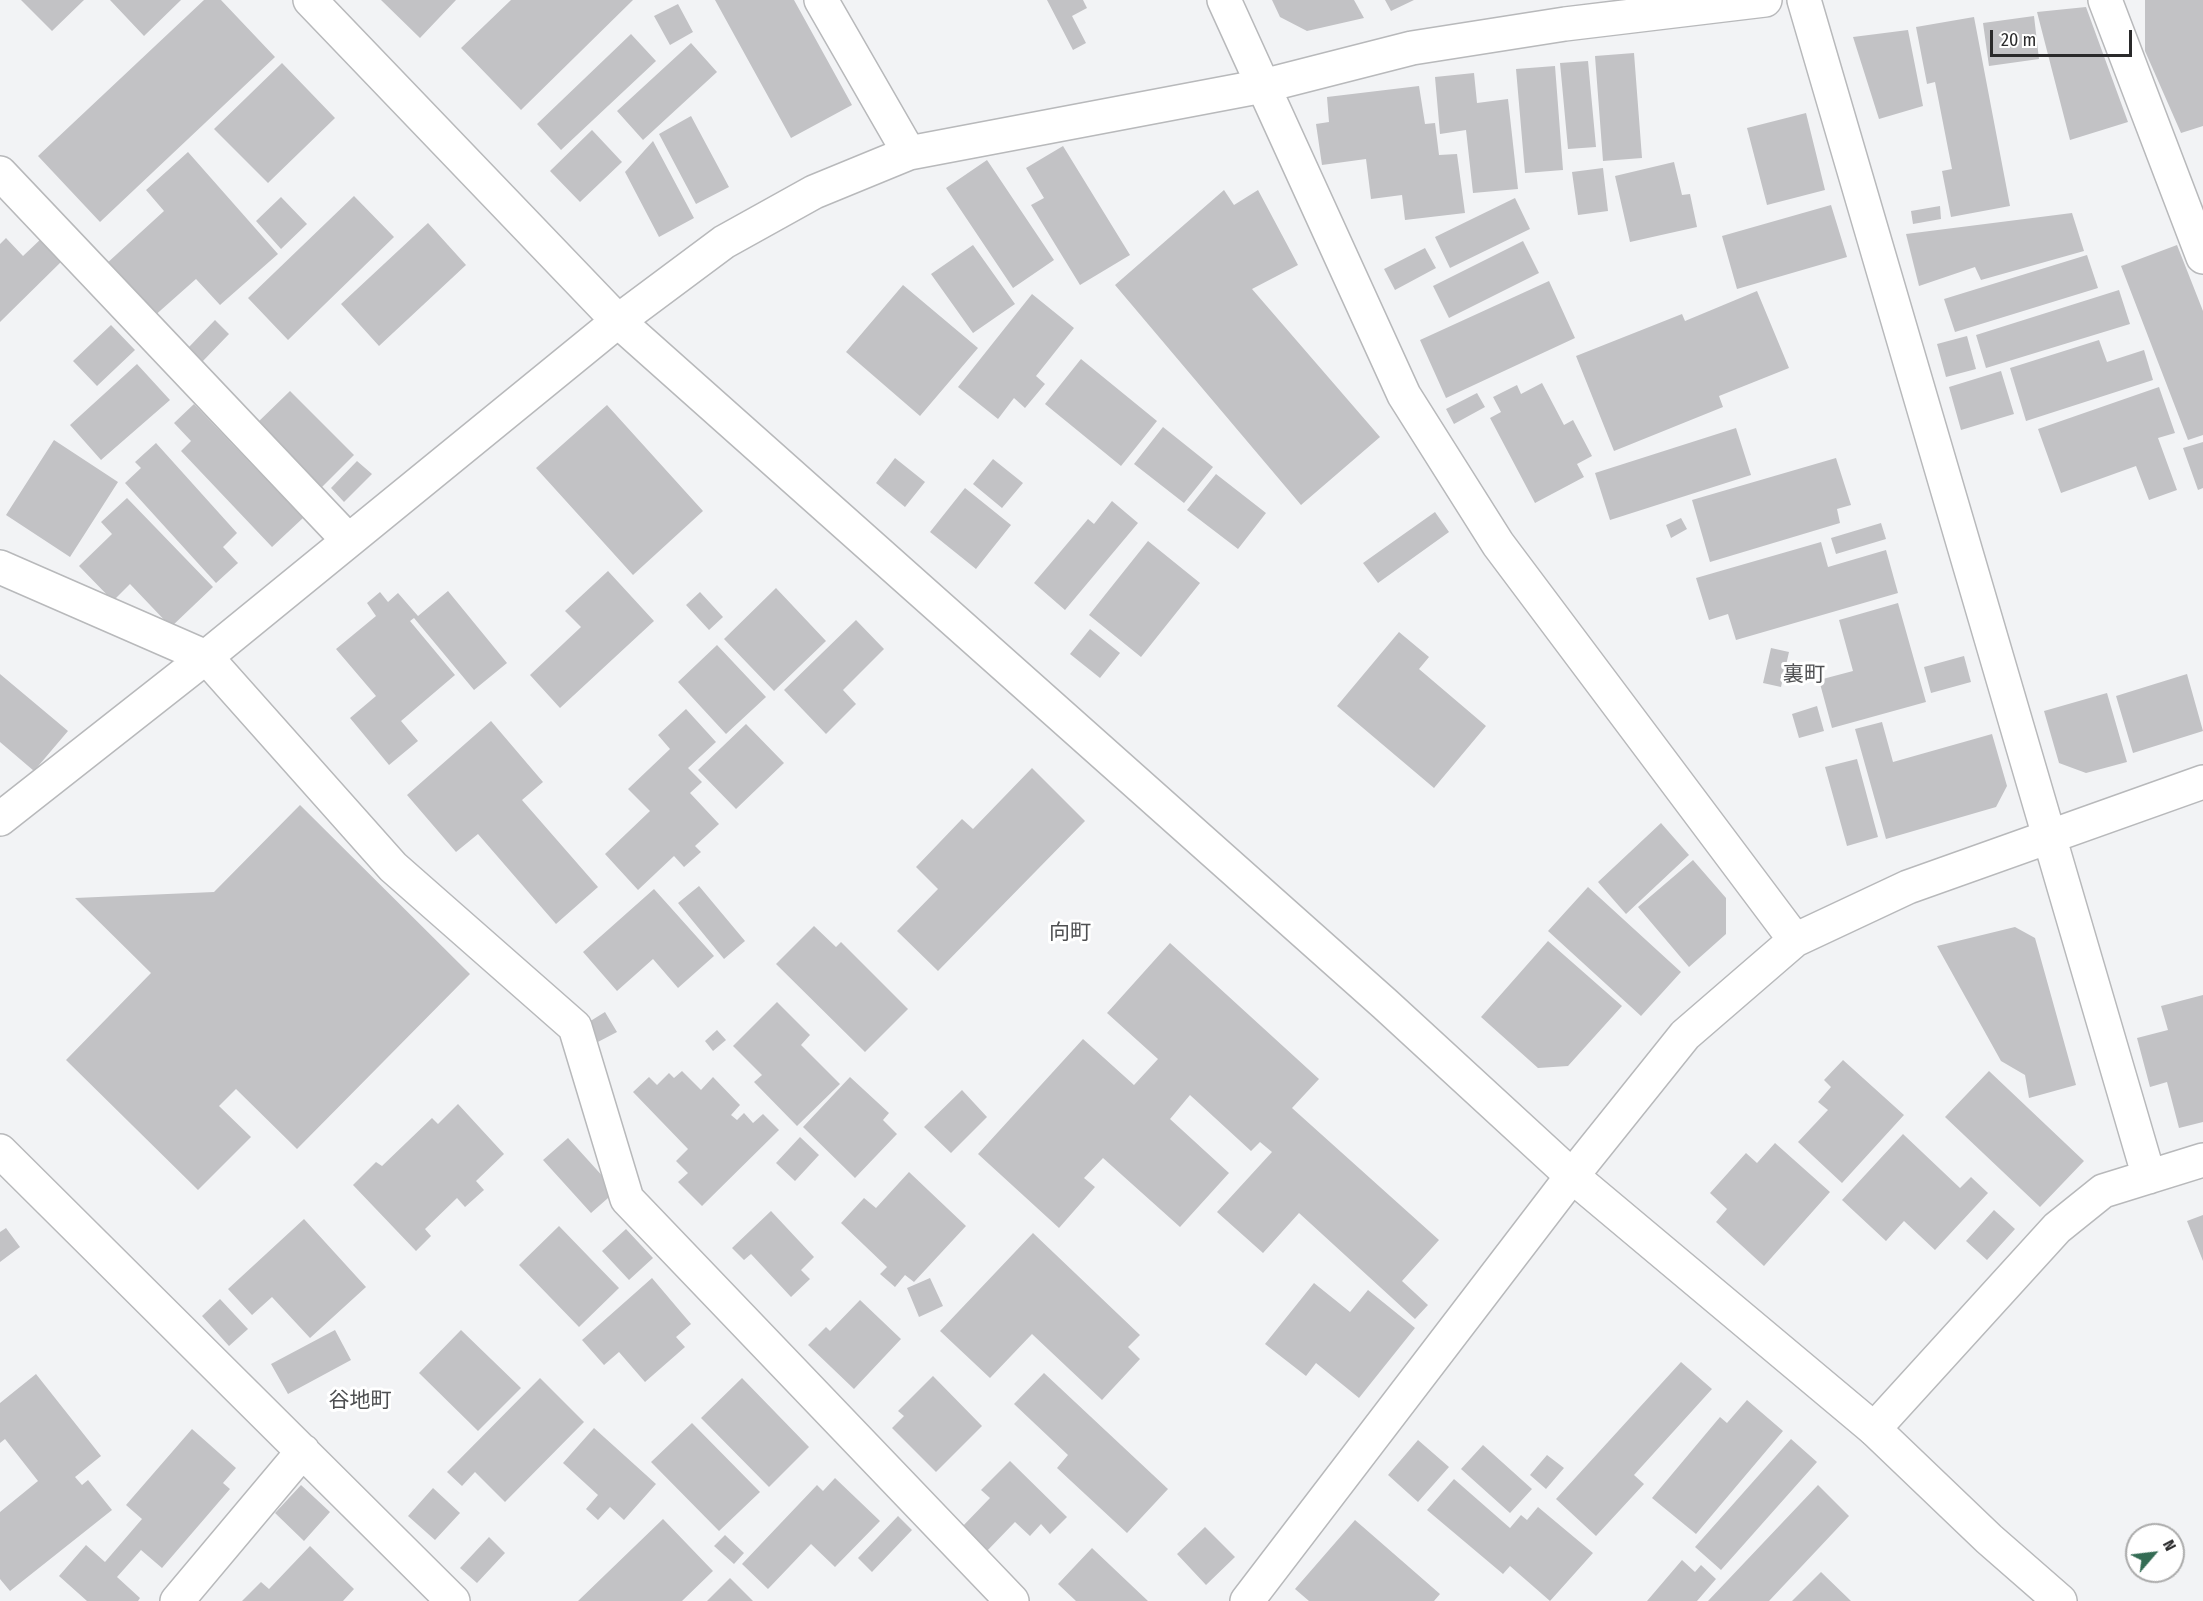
<!DOCTYPE html>
<html>
<head>
<meta charset="utf-8">
<style>
	body { margin:0 }
	#map { position:relative; width:2203px; height:1601px; overflow:hidden; background:#f2f3f5; font-family:"Fira Sans Condensed",sans-serif }
	canvas { display:block }
	.north { position:absolute; left:2125px; top:1523px; width:60px; height:60px; box-sizing:border-box; background:#fff; border:2px solid #aaa; border-radius:50%; rotate:62deg; font-size:16px; font-weight:700; line-height:24px; text-align:center; color:#2a2a2b }
	.north::after { content:''; display:block; margin:auto; width:21px; height:27px; background:#346c54; clip-path:polygon(50% 0,100% 100%,50% 72%,0 100%) }
	.scale { position:absolute; left:1990px; top:30px; width:142px; height:27px; box-sizing:border-box; border:3px solid #2a2a2b; border-top:0; padding-left:8px; font-size:18px; line-height:21px; white-space:nowrap; color:#2a2a2b; -webkit-text-stroke:4px #fff; paint-order:stroke }
</style>
</head>
<body>
<div id="map">
<canvas width="2203" height="1601"></canvas>
<div class="north">N</div>
<div class="scale">20 m</div>
</div>
<script>
const ctx = document.querySelector('canvas').getContext('2d');
ctx.lineJoin = 'round';
function paint(path, color) { ctx.fillStyle = color; ctx.fill(path, 'evenodd'); }
const shape = rows => new Path2D(rows.map(r => 'M' + r).join(''));
function trace(path, color, width, dash) { ctx.strokeStyle = color; ctx.lineWidth = width; ctx.lineCap = dash ? 'butt' : 'round'; ctx.setLineDash(dash || []); ctx.stroke(path); }
function label(font, color, halo, rows, align = 'center') {
  ctx.font = font + ' "Fira Sans Condensed","Noto Sans JP",sans-serif'; ctx.lineWidth = 6; ctx.setLineDash([]); ctx.textBaseline = 'middle'; ctx.strokeStyle = halo; ctx.fillStyle = color; for (const [text, x, y, turn = 0] of rows) {
    ctx.save(); ctx.translate(x, y); ctx.rotate((+turn || 0) * Math.PI / 180); ctx.textAlign = isNaN(turn) ? turn : align; if (halo) ctx.strokeText(text, 0, 0); ctx.fillText(text, 0, 0); ctx.restore();
  }
}
const building = shape([
	[21,0,84,0,52,31],
	[110,0,181,0,144,36],
	[204,0,221,0,275,57,100,222,38,156],
	[381,0,456,0,420,38],
	[511,0,633,0,521,110,461,48],
	[715,0,794,0,852,105,791,138],
	[1047,0,1083,0,1087,8,1072,16,1086,43,1073,50],
	[1272,0,1354,0,1364,18,1307,31,1280,17],
	[1385,0,1414,0,1391,11],
	[2145,0,2203,0,2203,126,2181,133,2145,51],
	[678,4,693,32,670,45,654,16],
	[2086,7,2128,122,2070,140,2037,12],
	[2034,16,2039,59,1989,66,1983,23],
	[1974,17,2010,206,1951,217,1942,171,1952,169,1935,82,1927,84,1916,27],
	[1908,30,1923,106,1879,119,1853,37],
	[631,34,656,61,561,150,537,124],
	[691,43,717,72,643,140,617,111],
	[1634,53,1642,158,1603,161,1595,56],
	[1588,61,1596,147,1568,149,1560,63],
	[282,63,335,118,268,183,214,129],
	[1555,66,1563,170,1525,173,1516,69],
	[1474,73,1477,103,1508,99,1518,189,1473,193,1466,130,1440,134,1435,77],
	[1419,86,1425,124,1435,123,1439,155,1457,154,1465,213,1405,220,1402,195,1371,199,1366,159,1322,165,1316,124,1329,122,1327,97],
	[1806,113,1825,190,1767,205,1747,128],
	[691,116,729,187,696,204,659,134],
	[592,130,622,162,580,202,550,171],
	[653,141,694,218,659,237,625,172],
	[1063,146,1130,255,1080,285,1031,205,1044,198,1026,168],
	[188,152,278,254,220,305,196,279,152,318,105,265,164,211,146,190],
	[987,160,1054,260,1013,288,946,188],
	[1674,162,1682,195,1690,194,1697,227,1630,242,1615,176],
	[1603,168,1608,211,1578,215,1572,172],
	[1224,190,1234,205,1258,190,1298,265,1252,289,1380,437,1301,505,1115,285],
	[354,196,394,237,288,340,248,298],
	[281,197,307,224,281,249,256,221],
	[1515,198,1530,229,1450,268,1435,237],
	[1831,205,1847,257,1737,289,1722,236],
	[1940,206,1941,219,1913,224,1911,211],
	[2072,213,2084,251,1981,280,1975,267,1919,286,1906,234],
	[428,223,466,265,379,346,341,304],
	[43,237,64,259,0,322,0,244,6,238,23,256],
	[1523,241,1539,273,1449,318,1433,286],
	[973,245,1015,304,973,333,931,274],
	[2177,245,2203,311,2203,435,2188,440,2121,266],
	[1425,248,1436,268,1395,290,1384,269],
	[2087,255,2098,288,1955,332,1944,299],
	[1549,281,1575,338,1446,398,1420,340],
	[903,285,978,348,920,416,846,352],
	[2119,290,2130,324,1986,368,1976,335],
	[1757,291,1789,368,1719,396,1723,407,1614,451,1576,356,1682,314,1685,321],
	[1032,294,1074,328,1036,376,1045,384,1025,408,1014,398,998,419,958,387],
	[215,320,229,334,202,362,188,348],
	[111,325,135,350,97,386,73,361],
	[1967,336,1976,369,1946,377,1937,344],
	[2099,340,2107,362,2144,350,2153,380,2026,421,2010,368],
	[1081,359,1157,421,1121,466,1045,404],
	[137,364,170,400,101,460,70,425],
	[2001,371,2014,414,1961,430,1949,387],
	[1542,383,1564,425,1573,420,1592,456,1577,464,1584,477,1535,503,1490,418,1501,412,1493,397,1517,385,1521,394],
	[2159,387,2175,433,2158,438,2177,490,2149,500,2136,466,2061,493,2038,429],
	[290,391,354,455,320,489,255,425],
	[1477,393,1485,407,1454,424,1446,409],
	[194,404,303,518,272,547,181,451,191,441,174,423],
	[607,405,703,511,633,575,536,468],
	[1163,427,1213,467,1184,503,1134,464],
	[1736,428,1751,475,1610,520,1595,473],
	[54,440,118,482,70,557,6,515],
	[2203,442,2203,488,2198,490,2183,448],
	[156,443,237,533,223,547,238,563,216,583,125,483,141,468,135,462],
	[895,458,925,482,905,507,876,483],
	[1836,458,1851,505,1837,509,1840,523,1710,562,1692,500],
	[993,459,1023,483,1002,508,973,484],
	[357,461,372,474,344,502,331,488],
	[1216,474,1266,513,1238,549,1187,510],
	[965,488,1011,525,976,569,930,532],
	[127,498,213,587,171,627,130,584,113,601,79,566,112,534,101,522],
	[1112,501,1138,523,1065,610,1034,583,1088,519,1094,524],
	[1435,512,1449,532,1378,583,1363,563],
	[1681,518,1687,529,1671,538,1666,525],
	[1881,523,1886,539,1836,554,1831,538],
	[1148,541,1200,583,1141,657,1089,615],
	[1821,542,1828,567,1886,550,1898,593,1736,640,1728,614,1709,620,1696,578],
	[608,571,654,621,560,708,530,675,581,627,565,611],
	[776,588,826,641,774,691,724,639],
	[448,591,507,663,474,690,414,618,410,621,455,675,401,721,418,741,389,765,350,718,376,696,336,649,376,616,367,603,380,592,388,602,398,593,418,616],
	[700,592,723,617,709,630,686,605],
	[1898,603,1926,702,1832,728,1819,680,1853,671,1839,620],
	[856,620,884,649,843,690,856,704,826,734,784,690],
	[1090,629,1120,653,1100,678,1070,654],
	[1399,632,1429,657,1419,669,1486,726,1434,788,1337,706],
	[717,645,766,697,726,734,678,682],
	[1771,648,1789,652,1781,687,1763,683],
	[1964,656,1971,682,1931,693,1924,667],
	[0,674,68,731,34,771,0,742],
	[2187,674,2203,731,2133,753,2116,696],
	[2107,693,2127,762,2086,773,2059,763,2044,711],
	[1817,706,1824,731,1799,738,1792,714],
	[686,709,716,742,688,768,702,782,690,793,719,824,695,846,701,852,684,867,674,856,638,890,605,854,650,811,628,789,670,749,658,735],
	[491,721,543,782,522,800,598,887,556,924,478,834,456,852,407,795],
	[1882,722,1893,762,1992,734,2007,786,1996,807,1886,839,1855,729],
	[746,724,784,763,736,809,698,770],
	[1857,759,1878,837,1847,846,1825,767],
	[1032,768,1085,821,938,971,897,931,938,889,916,867,962,819,973,829],
	[300,805,470,974,297,1149,236,1089,219,1106,251,1137,198,1190,66,1060,151,973,75,898,214,892],
	[1661,823,1689,855,1626,914,1598,882],
	[1693,860,1726,898,1726,934,1689,967,1638,907],
	[699,886,745,941,724,959,678,903],
	[1588,887,1681,972,1641,1016,1548,931],
	[654,889,714,956,678,988,653,959,617,991,583,952],
	[814,926,836,947,841,942,908,1009,865,1052,776,964],
	[2015,927,2035,938,2076,1085,2029,1098,2025,1075,2001,1061,1937,946],
	[1548,941,1622,1006,1568,1066,1538,1068,1481,1017],
	[1170,943,1319,1079,1292,1108,1439,1240,1402,1281,1428,1305,1415,1319,1299,1213,1263,1253,1217,1212,1272,1152,1260,1142,1251,1151,1190,1095,1170,1119,1229,1173,1180,1227,1103,1158,1084,1178,1095,1187,1059,1228,978,1154,1083,1039,1134,1085,1158,1059,1107,1013],
	[2203,995,2203,1122,2179,1128,2167,1082,2150,1087,2137,1038,2168,1030,2161,1006],
	[777,1002,810,1035,801,1045,840,1084,797,1126,754,1082,762,1075,733,1046],
	[605,1012,617,1032,594,1044,584,1025],
	[717,1030,726,1040,713,1051,705,1041],
	[1843,1060,1904,1115,1842,1183,1798,1142,1828,1110,1818,1102,1831,1087,1824,1080],
	[682,1071,701,1090,713,1077,740,1105,731,1115,737,1120,744,1113,753,1123,763,1114,779,1130,702,1206,678,1182,688,1173,676,1161,688,1149,633,1092,649,1077,657,1085,669,1073,674,1078],
	[1989,1071,2084,1161,2040,1207,1945,1117],
	[850,1077,889,1113,883,1120,897,1134,855,1178,803,1127],
	[962,1090,987,1117,951,1153,924,1127],
	[458,1104,504,1154,476,1181,484,1190,465,1207,457,1198,425,1229,431,1236,416,1251,353,1185,376,1162,382,1166,432,1118,438,1124],
	[1903,1134,1960,1188,1971,1177,1988,1193,1935,1250,1904,1221,1886,1241,1842,1200],
	[800,1137,819,1155,795,1181,776,1163],
	[568,1138,616,1191,591,1213,543,1160],
	[1775,1143,1830,1192,1764,1266,1716,1222,1727,1209,1710,1193,1746,1153,1757,1163],
	[909,1172,966,1226,914,1282,905,1275,895,1287,880,1274,887,1267,841,1223,864,1198,876,1208],
	[1994,1210,2015,1229,1987,1260,1966,1241],
	[771,1211,814,1257,801,1270,810,1279,791,1297,751,1254,744,1260,732,1248],
	[2203,1215,2203,1261,2187,1221],
	[304,1219,366,1287,310,1338,272,1297,252,1315,228,1289],
	[559,1226,619,1288,579,1327,519,1265],
	[6,1228,20,1247,0,1262,0,1232],
	[626,1229,653,1258,629,1280,602,1251],
	[1033,1233,1140,1335,1128,1347,1140,1359,1102,1400,1032,1334,990,1378,940,1331],
	[652,1278,691,1324,676,1337,685,1347,645,1382,619,1352,604,1365,582,1340],
	[930,1278,943,1306,919,1317,907,1288],
	[1314,1283,1350,1312,1368,1290,1415,1328,1359,1398,1316,1363,1306,1376,1265,1344],
	[220,1299,248,1329,229,1346,202,1316],
	[860,1300,901,1339,854,1389,808,1345,826,1327,830,1331],
	[335,1330,351,1360,288,1394,271,1364],
	[461,1330,521,1388,478,1431,419,1373],
	[1681,1362,1712,1389,1634,1475,1644,1484,1596,1536,1556,1499],
	[1044,1373,1168,1489,1127,1533,1057,1468,1068,1455,1014,1404],
	[36,1374,101,1456,75,1477,82,1485,88,1480,112,1510,10,1591,0,1579,0,1512,38,1481,5,1439,0,1443,0,1403],
	[933,1376,982,1426,936,1472,892,1428,904,1416,898,1411],
	[540,1378,584,1422,505,1502,475,1472,462,1486,447,1472],
	[742,1378,809,1447,769,1487,701,1418],
	[1747,1400,1783,1431,1696,1534,1652,1498,1720,1417,1727,1423],
	[692,1423,760,1492,719,1531,651,1462],
	[594,1428,656,1484,624,1520,610,1507,598,1520,586,1509,598,1495,563,1463],
	[192,1429,236,1468,223,1483,230,1489,162,1568,141,1550,117,1577,140,1598,138,1601,87,1601,59,1576,86,1545,105,1562,142,1519,126,1505],
	[1791,1439,1817,1462,1721,1570,1695,1547],
	[1418,1440,1449,1467,1418,1502,1388,1475],
	[1483,1445,1532,1489,1510,1513,1461,1469],
	[1547,1455,1564,1468,1546,1489,1530,1475],
	[1010,1461,1067,1517,1050,1534,1041,1524,1030,1536,1015,1522,984,1554,960,1529,990,1498,981,1490],
	[835,1478,880,1521,835,1567,811,1544,768,1589,742,1564,817,1485,823,1491],
	[1454,1479,1510,1528,1521,1515,1527,1520,1538,1507,1593,1553,1550,1601,1510,1566,1503,1574,1427,1510],
	[301,1485,330,1512,304,1541,275,1513],
	[1818,1485,1849,1516,1769,1601,1708,1601],
	[433,1488,460,1513,435,1540,408,1516],
	[898,1516,912,1530,872,1572,858,1558],
	[663,1519,713,1571,682,1601,578,1601],
	[1355,1520,1440,1594,1434,1601,1309,1601,1295,1589],
	[1205,1527,1235,1557,1206,1585,1177,1554],
	[725,1535,744,1553,734,1564,714,1546],
	[489,1537,505,1553,477,1583,460,1568],
	[310,1546,354,1589,343,1601,242,1601,261,1582,269,1589],
	[1092,1548,1148,1601,1076,1601,1058,1584],
	[1682,1560,1695,1572,1701,1565,1716,1579,1697,1601,1647,1601],
	[1821,1572,1851,1601,1792,1601],
	[730,1578,753,1601,707,1601]
]);
const minor = shape([
	[821,0,909,153],
	[1224,0,1404,395,1498,544,1795,940],
	[1804,0,2149,1177],
	[2105,0,2203,257],
	[0,173,348,540],
	[0,567,206,657,393,867,575,1027,627,1199,1012,1601],
	[0,819,206,657,618,321,724,242,814,192,909,153,1263,86,1412,48,1565,24,1765,0],
	[0,1151,453,1601],
	[1874,1429,2057,1228,2103,1191,2203,1160],
	[177,1601,303,1451],
	[1247,1601,1572,1176,1685,1035,1795,940,1908,887,2203,782]
]);
const tertiary = shape([
	[310,0,618,321,1385,1004,1572,1176,1874,1429,1989,1539,2060,1601]
]);
const quarterNames = [
	["裏町",1804,675],
	["向町",1070,933],
	["谷地町",360,1401]
];
paint(building, '#c2c2c5');
trace(minor, '#b8b9bb', 36);
trace(tertiary, '#b8b9bb', 36);
trace(minor, '#fff', 33);
trace(tertiary, '#fff', 33);
label('21px', '#4e4f51', '#fff', quarterNames);
</script>
</body>
</html>
